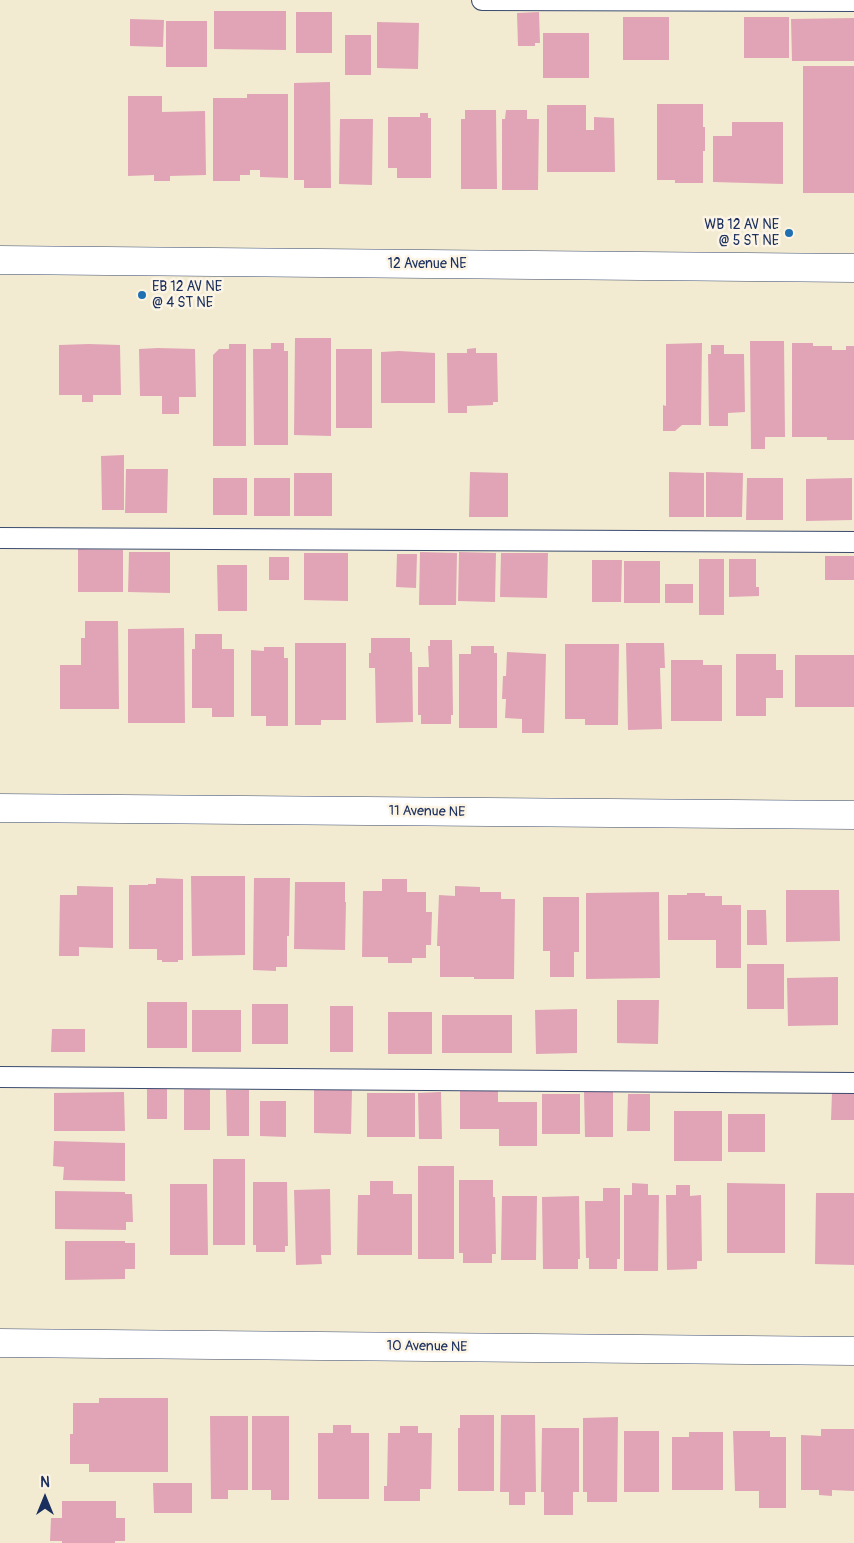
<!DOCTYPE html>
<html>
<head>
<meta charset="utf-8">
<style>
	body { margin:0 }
	#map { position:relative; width:854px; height:1543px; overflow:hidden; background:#f2ebd1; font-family:Pangolin,sans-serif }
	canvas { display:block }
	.north { position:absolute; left:20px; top:1473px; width:50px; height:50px; -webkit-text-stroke:4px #fcf5e5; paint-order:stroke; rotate:0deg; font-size:14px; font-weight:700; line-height:20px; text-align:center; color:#1b2f5e }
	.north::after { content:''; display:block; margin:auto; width:18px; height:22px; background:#1b2f5e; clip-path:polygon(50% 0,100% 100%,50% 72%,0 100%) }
</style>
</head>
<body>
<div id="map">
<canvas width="854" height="1543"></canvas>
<div class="north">N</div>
</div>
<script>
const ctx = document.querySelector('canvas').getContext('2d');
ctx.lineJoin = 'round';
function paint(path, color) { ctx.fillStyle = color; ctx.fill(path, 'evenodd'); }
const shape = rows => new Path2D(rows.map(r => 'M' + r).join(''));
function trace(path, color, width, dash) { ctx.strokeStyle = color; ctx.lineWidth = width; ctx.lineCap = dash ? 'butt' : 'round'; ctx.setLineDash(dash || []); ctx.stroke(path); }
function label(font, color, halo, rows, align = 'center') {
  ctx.font = font + ' Pangolin,sans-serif'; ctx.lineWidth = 5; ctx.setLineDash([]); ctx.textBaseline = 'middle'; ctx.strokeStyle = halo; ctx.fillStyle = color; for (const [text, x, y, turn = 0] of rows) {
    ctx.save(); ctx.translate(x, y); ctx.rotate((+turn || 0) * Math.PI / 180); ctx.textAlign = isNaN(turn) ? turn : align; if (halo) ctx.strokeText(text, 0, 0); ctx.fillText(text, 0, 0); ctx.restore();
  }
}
const building = shape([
	[214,11,286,11,286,50,214,49],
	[296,12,332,12,332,53,296,53],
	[539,12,540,43,535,43,535,46,518,46,517,13],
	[623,17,669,17,669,60,623,60],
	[744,17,789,17,789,58,744,58],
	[854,18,854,61,792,61,791,19],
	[130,19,164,20,163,47,130,46],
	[166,21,207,21,207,67,166,67],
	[377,22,419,23,418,69,377,68],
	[543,33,589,33,589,78,543,78],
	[345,35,371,35,371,75,345,75],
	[803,66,854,66,854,193,803,193],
	[330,82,331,188,304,188,304,180,294,180,294,83],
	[247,94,288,94,288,178,260,177,260,170,250,170,250,175,240,175,240,181,213,181,213,98,247,98],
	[128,96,162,96,162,112,205,111,206,175,170,176,170,181,154,181,154,175,128,176],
	[657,104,703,104,703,127,705,127,705,151,703,151,703,183,675,183,675,180,657,180],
	[547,105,586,105,586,130,594,130,594,117,614,118,615,172,547,172],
	[465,110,496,110,497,189,461,189,461,119,465,119],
	[506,110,527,110,527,119,539,119,538,190,502,190,502,119,505,119],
	[420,113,428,113,428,118,431,118,431,178,397,178,397,168,388,168,388,117,420,117],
	[340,119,373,119,372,185,339,184],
	[732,122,783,122,783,184,713,182,713,136,732,136],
	[295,338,331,338,331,436,294,435],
	[750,341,784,341,785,437,765,437,765,449,751,449],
	[271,343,284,343,284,351,288,351,288,445,254,445,253,349,271,349],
	[702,343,701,425,682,425,675,431,663,431,663,405,666,406,666,344],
	[792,343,813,343,813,346,832,346,832,350,846,350,846,346,854,346,854,440,827,440,827,437,792,437],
	[89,344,120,345,121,395,93,395,93,402,82,402,82,395,59,395,59,345],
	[229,344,246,344,246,446,213,446,213,355,219,349,229,349],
	[711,345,724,345,724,354,744,354,745,412,728,413,728,426,709,426,708,354,711,354],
	[158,348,195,349,196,397,179,397,179,414,162,414,162,396,140,396,139,349],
	[476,348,476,353,497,353,498,402,493,402,493,405,467,406,467,413,448,413,447,353,467,353,467,349],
	[336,349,372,349,372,428,336,428],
	[399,351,435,353,435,403,381,403,381,352],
	[124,455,124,510,102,510,101,456],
	[126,469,168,469,167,513,125,513],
	[470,472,508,473,508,517,469,517],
	[669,472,704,473,704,517,669,517],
	[706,472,743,473,742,517,706,517],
	[294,473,332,473,332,516,294,516],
	[213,478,247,478,247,515,213,515],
	[254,478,290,478,290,516,254,516],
	[747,478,783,478,783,520,746,520],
	[852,478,852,520,806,521,806,479],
	[78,549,123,550,123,592,78,592],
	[129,552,170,552,170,593,128,592],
	[420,552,457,553,456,605,419,605],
	[459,552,496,553,495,602,458,601],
	[304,553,348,553,348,601,304,600],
	[501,553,548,553,547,598,500,597],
	[397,554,417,554,416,588,396,587],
	[825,556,854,556,854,580,825,580],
	[269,557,289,557,289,580,269,580],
	[699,559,724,559,724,615,699,615],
	[729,559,756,559,756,587,759,587,759,596,729,597],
	[592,560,622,560,621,602,592,602],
	[624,561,660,561,660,603,624,603],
	[217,565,247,565,247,611,218,611],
	[665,584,693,584,693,603,665,603],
	[85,621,118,621,119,709,60,709,60,665,81,665,81,638,85,638],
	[184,628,185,723,128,723,128,629],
	[195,634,222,634,222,649,234,649,234,717,212,717,212,708,192,708,192,649,195,649],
	[371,638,410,638,410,652,412,652,413,722,376,723,375,668,369,668,369,653,371,653],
	[430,640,452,640,453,715,451,715,451,724,421,724,421,715,418,715,418,667,429,667,428,646,430,646],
	[295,643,346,643,346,720,321,720,321,725,295,725],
	[626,643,664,643,665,668,660,668,662,729,628,730],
	[565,644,619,644,618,725,585,725,585,719,565,719],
	[471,646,494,646,494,653,497,653,497,728,459,728,459,654,471,654],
	[264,647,284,647,284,658,288,658,288,726,266,726,266,716,251,716,251,650,264,651],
	[507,652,546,654,544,733,522,733,522,719,505,718,506,699,502,699,503,676,506,676],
	[736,654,776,654,776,670,783,670,783,698,766,698,766,716,736,716],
	[795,655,854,655,854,707,795,707],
	[671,660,703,660,703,665,722,665,722,721,671,721],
	[191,876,245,876,245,955,192,956],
	[156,878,183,879,183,960,178,960,178,962,162,962,162,960,157,960,157,949,129,949,129,885,148,885,148,884,156,884],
	[254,878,290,878,289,936,287,936,287,967,276,967,276,971,253,970],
	[382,879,407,879,407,892,426,892,426,912,432,912,431,945,426,945,426,958,412,958,412,963,388,963,388,957,362,957,363,891,382,891],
	[295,882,345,882,345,902,346,902,345,950,294,949],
	[77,886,113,887,113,948,79,947,79,956,59,956,60,895,77,895],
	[455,886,480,887,480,892,501,892,501,899,515,899,514,979,474,979,474,977,440,977,440,946,437,946,439,895,455,896],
	[786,890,839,890,840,941,786,942],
	[659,892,660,978,586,979,586,893],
	[687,893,705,893,705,896,722,896,722,905,741,905,741,968,716,968,716,940,668,940,668,895,687,895],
	[543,897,579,897,579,952,574,952,574,977,550,977,550,951,543,951],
	[747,910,766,910,767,945,747,945],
	[747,964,784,964,784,1009,747,1009],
	[838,977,838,1025,788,1026,787,978],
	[617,1000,659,1000,658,1044,617,1043],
	[147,1002,187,1002,187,1048,147,1048],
	[252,1004,288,1004,288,1044,252,1044],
	[330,1006,353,1006,353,1052,330,1052],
	[577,1009,577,1053,536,1054,535,1010],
	[192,1010,241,1010,241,1052,192,1052],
	[388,1012,432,1012,432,1054,388,1054],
	[442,1015,512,1015,512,1053,442,1053],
	[52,1029,85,1029,85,1052,51,1052],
	[147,1086,167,1086,167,1119,147,1119],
	[184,1089,210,1089,210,1130,184,1130],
	[314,1089,352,1089,351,1134,314,1133],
	[460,1089,498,1089,498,1102,537,1102,537,1146,499,1146,499,1129,460,1129],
	[226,1090,249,1090,249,1136,227,1136],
	[124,1092,125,1131,54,1131,54,1093],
	[441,1092,442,1139,419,1139,418,1093],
	[584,1092,613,1092,613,1137,585,1137],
	[367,1093,415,1093,415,1137,367,1137],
	[832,1093,854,1093,854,1120,831,1120],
	[542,1094,580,1094,580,1134,542,1134],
	[628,1094,650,1094,650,1131,627,1131],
	[260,1101,286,1101,286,1137,260,1136],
	[674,1111,722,1111,722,1161,674,1161],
	[728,1114,765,1114,765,1152,728,1152],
	[54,1141,125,1143,125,1181,63,1180,64,1167,53,1166],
	[213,1159,245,1159,245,1245,213,1245],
	[418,1166,454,1166,454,1259,418,1259],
	[459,1180,493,1180,493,1197,495,1197,496,1254,492,1254,492,1263,463,1263,463,1253,459,1253],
	[370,1181,393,1181,393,1194,412,1194,412,1255,357,1255,358,1195,370,1195],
	[253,1182,287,1182,288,1246,285,1246,285,1252,256,1252,256,1245,253,1245],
	[632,1183,648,1184,648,1195,659,1195,658,1271,624,1271,624,1195,632,1195],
	[727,1183,785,1184,785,1253,727,1253],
	[170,1184,207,1184,208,1255,170,1255],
	[676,1185,690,1185,690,1196,701,1195,702,1261,697,1261,697,1269,667,1270,666,1195,676,1195],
	[603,1188,620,1188,620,1259,617,1259,617,1269,589,1269,589,1258,586,1258,585,1201,603,1201],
	[330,1189,331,1255,321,1255,322,1264,296,1265,294,1190],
	[55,1191,125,1192,125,1194,132,1194,133,1222,126,1222,126,1230,55,1229],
	[816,1193,854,1193,854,1265,815,1264],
	[502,1196,537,1196,536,1260,501,1260],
	[579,1196,580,1259,578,1259,578,1269,543,1269,542,1197],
	[65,1241,125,1241,125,1243,135,1243,135,1269,125,1269,125,1279,65,1280],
	[99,1398,168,1398,168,1472,89,1472,89,1464,70,1464,70,1434,73,1434,73,1403,99,1403],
	[460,1415,494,1415,494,1491,458,1491,458,1428,460,1428],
	[501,1415,535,1415,536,1492,525,1492,525,1505,509,1505,509,1492,500,1492],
	[210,1416,248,1416,248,1490,228,1490,228,1499,211,1499],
	[252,1416,289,1416,289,1500,271,1500,271,1490,252,1490],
	[618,1417,617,1502,587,1502,587,1492,583,1492,583,1418],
	[333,1425,351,1425,351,1433,369,1433,369,1499,318,1499,318,1433,333,1433],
	[400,1426,418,1426,418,1433,432,1433,431,1489,420,1489,420,1501,384,1501,384,1486,387,1486,388,1433,400,1433],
	[542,1428,579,1428,579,1492,573,1492,573,1515,544,1515,544,1492,541,1492],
	[821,1429,854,1429,854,1491,832,1490,832,1496,819,1495,819,1490,801,1490,801,1435,821,1436],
	[624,1431,659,1431,659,1492,624,1492],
	[733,1431,770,1431,770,1437,786,1437,786,1508,759,1508,759,1491,735,1491],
	[689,1432,723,1432,723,1490,672,1490,672,1437,689,1437],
	[153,1483,192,1483,192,1513,154,1513],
	[62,1501,116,1501,116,1518,125,1518,125,1541,115,1541,115,1543,62,1543,62,1541,50,1541,51,1518,62,1518]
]);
const service = shape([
	[482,0,854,1],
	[0,538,854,542],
	[0,1077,854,1083]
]);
const minor = shape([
	[0,808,854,815],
	[0,1343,854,1351]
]);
const tertiary = shape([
	[0,260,854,268]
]);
const markers = [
	[789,233,5,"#1f6fb2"],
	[142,295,5,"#1f6fb2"]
];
const poiNames = [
	["WB 12 AV NE",779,225],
	["@ 5 ST NE",779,241],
	["EB 12 AV NE",152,287,"left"],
	["@ 4 ST NE",152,303,"left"]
];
const streetNames = [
	["12 Avenue NE",427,264],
	["11 Avenue NE",427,812,1],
	["10 Avenue NE",427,1347,1]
];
paint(building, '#e1a4b6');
trace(service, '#3b4b6f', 22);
trace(minor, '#3b4b6f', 29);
trace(tertiary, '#3b4b6f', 29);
trace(service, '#fff', 20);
trace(minor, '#fff', 28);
trace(tertiary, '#fff', 28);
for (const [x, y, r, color] of markers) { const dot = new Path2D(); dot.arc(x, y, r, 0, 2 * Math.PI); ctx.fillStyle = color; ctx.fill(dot); trace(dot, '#fcf5e5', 2); }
label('14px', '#1b2f5e', '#fcf5e5', poiNames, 'right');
label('14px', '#1b2f5e', '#fcf5e5', streetNames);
</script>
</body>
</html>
